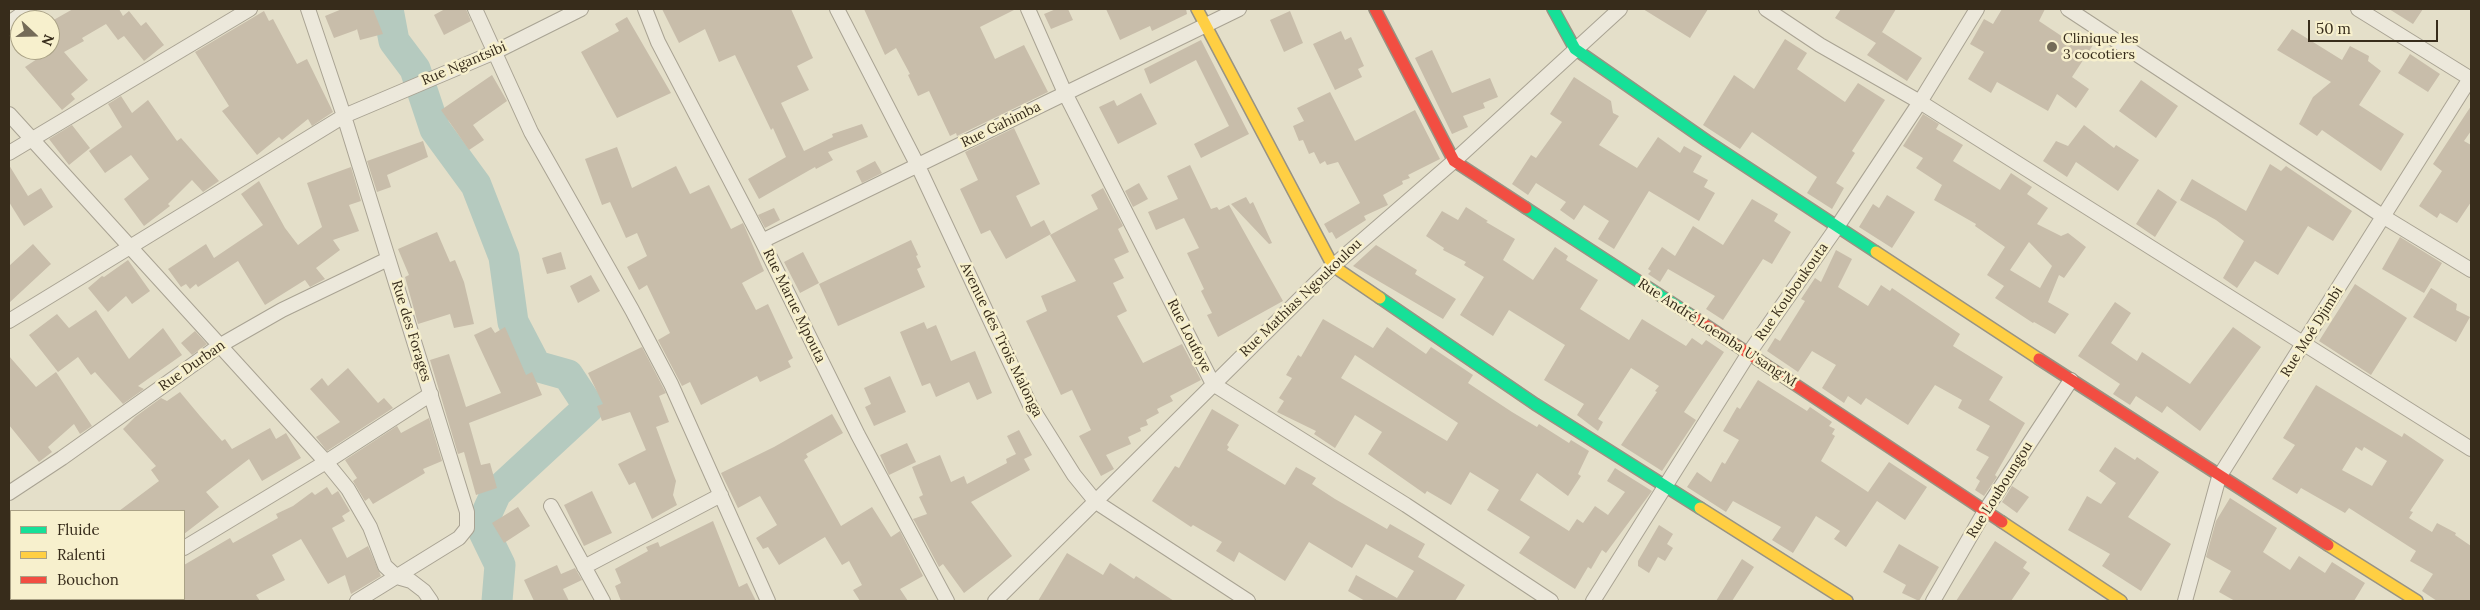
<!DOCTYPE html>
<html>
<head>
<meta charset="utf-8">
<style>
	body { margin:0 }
	#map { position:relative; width:2480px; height:610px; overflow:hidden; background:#e4dfc9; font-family:Lora,serif }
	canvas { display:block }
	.frame { position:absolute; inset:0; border:10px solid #372c1b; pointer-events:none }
	.legend { position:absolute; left:10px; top:510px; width:175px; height:90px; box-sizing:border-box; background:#f7f0cd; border:1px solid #aaa286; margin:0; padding:6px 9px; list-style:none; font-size:15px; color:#372c1b }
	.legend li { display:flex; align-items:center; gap:10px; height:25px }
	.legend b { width:25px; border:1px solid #aaa286 }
	.north { position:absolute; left:10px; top:10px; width:50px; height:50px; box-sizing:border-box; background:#f7f0cd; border:1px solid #aaa286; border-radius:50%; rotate:111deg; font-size:14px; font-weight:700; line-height:20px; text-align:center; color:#372c1b }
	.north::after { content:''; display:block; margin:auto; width:18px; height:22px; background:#746b58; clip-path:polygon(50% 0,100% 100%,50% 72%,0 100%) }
	.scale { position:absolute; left:2308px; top:20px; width:130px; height:22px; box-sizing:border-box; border:2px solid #372c1b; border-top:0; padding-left:6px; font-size:15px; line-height:18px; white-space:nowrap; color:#372c1b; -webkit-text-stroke:4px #f7f0cd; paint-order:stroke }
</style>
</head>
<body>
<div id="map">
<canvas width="2480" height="610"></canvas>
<div class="frame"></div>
<ul class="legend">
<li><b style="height:6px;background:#16e098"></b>Fluide</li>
<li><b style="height:6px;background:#ffcf43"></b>Ralenti</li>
<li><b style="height:6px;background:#f24e42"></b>Bouchon</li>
</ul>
<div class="north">N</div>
<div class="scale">50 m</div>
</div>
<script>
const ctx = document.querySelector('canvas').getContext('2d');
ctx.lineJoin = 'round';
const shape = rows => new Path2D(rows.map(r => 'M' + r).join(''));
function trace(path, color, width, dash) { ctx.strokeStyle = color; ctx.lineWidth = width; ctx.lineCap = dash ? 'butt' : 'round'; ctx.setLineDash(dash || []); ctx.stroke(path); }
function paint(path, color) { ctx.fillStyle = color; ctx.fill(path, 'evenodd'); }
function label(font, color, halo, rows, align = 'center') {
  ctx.font = font + ' Lora,serif'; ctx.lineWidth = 5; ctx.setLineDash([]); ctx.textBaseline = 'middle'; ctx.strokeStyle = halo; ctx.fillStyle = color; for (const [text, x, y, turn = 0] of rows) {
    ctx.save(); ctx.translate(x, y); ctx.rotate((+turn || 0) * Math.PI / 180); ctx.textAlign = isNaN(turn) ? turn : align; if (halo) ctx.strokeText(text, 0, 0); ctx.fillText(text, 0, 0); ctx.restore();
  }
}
const river = shape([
	[388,9,394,41,415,69,435,129,476,185,504,257,513,322,536,366,568,375,589,407,496,493,481,526,500,565,497,601]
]);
const building = shape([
	[73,9,119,9,123,16,129,11,141,26,146,22,164,45,144,61,124,36,118,40,106,24,82,38,84,41,64,52,88,80,71,94,75,99,62,110,25,67,40,57,36,50,50,50,50,22],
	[342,9,373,9,383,34,360,40,357,29,356,30,334,38,325,16],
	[445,9,466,9,471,21,444,35,434,15],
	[662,9,791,9,813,58,797,66,809,90,781,103,804,151,833,137,832,134,862,124,868,137,828,152,833,160,816,169,815,167,759,199,748,179,786,157,773,128,771,130,735,55,719,62,705,29,679,43],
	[864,9,1016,9,980,27,995,59,1024,45,1048,92,957,136,956,133,950,136,929,91,918,96,908,75,910,74,896,48,885,55],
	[1056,9,1068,9,1073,20,1051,29,1044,14],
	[1106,9,1186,9,1187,14,1152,31,1150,26,1120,40],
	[1643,9,1708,9,1690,38],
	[1841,9,1896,9,1876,42,1882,32,1922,58,1907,81,1867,55,1876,43,1835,18],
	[2002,9,2045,9,2039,21,2072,43,2078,35,2093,45,2072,77,2089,89,2076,108,2057,94,2048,111,1997,82,1991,93,1968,79,1984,52,1970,44,1984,19,1993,24],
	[2389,9,2423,9,2413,24],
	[264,11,269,21,273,19,297,64,307,59,333,112,312,126,308,119,282,140,279,137,257,155,222,111,229,106,195,52],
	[1290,11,1303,43,1284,52,1270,20],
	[627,17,671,93,617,118,581,52,619,31,615,24],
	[2292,29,2342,60,2350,46,2369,56,2368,61,2381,71,2359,105,2404,134,2381,171,2322,130,2317,136,2299,124,2313,97,2331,82,2277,50],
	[1341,31,1345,40,1351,37,1364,66,1358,69,1362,77,1335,90,1313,44],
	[1785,39,1807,53,1797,69,1845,102,1858,83,1885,100,1852,151,1855,153,1836,183,1844,188,1832,209,1807,193,1817,177,1752,132,1740,149,1703,125,1734,75,1754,89],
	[1201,40,1249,134,1201,158,1194,144,1229,126,1196,60,1150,84,1144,69],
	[1432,50,1452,93,1490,78,1498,97,1483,103,1485,108,1463,116,1468,127,1452,134,1415,58],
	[2410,54,2440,74,2428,92,2398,73],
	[492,75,507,101,473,125,484,140,469,150,441,110],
	[1574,77,1611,101,1613,113,1619,116,1599,145,1637,168,1658,137,1680,153,1684,146,1702,156,1693,172,1708,180,1704,187,1715,193,1699,221,1649,191,1614,249,1598,239,1609,221,1584,205,1574,220,1560,210,1566,202,1536,183,1528,195,1512,184,1531,155,1536,158,1562,122,1550,114],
	[2141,80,2178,106,2156,138,2119,111],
	[1330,92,1355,141,1415,110,1440,159,1408,175,1410,178,1402,181,1403,184,1383,195,1388,205,1364,216,1366,220,1336,239,1332,232,1329,233,1324,224,1360,203,1338,162,1327,165,1325,161,1320,164,1314,152,1309,154,1303,140,1299,141,1293,126,1304,121,1297,108],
	[1141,93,1157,124,1118,144,1099,107,1114,100,1117,106],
	[121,96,132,113,148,100,177,141,181,138,219,181,203,192,192,180,168,204,170,206,144,226,124,199,149,179,131,155,105,173,89,151,122,127,108,104],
	[2471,106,2471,131,2464,141,2471,145,2471,202,2457,223,2440,213,2437,218,2419,206,2442,171,2433,164],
	[1923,114,1939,124,1936,129,1963,145,1953,161,2000,190,2011,173,2032,187,2027,194,2048,208,2037,224,2061,236,2068,233,2086,247,2064,278,2059,275,2048,302,2069,314,2055,334,2034,322,2033,323,1995,298,2004,286,1987,275,2005,247,1975,226,1976,224,1934,200,1942,185,1916,168,1923,158,1903,146],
	[2029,242,2052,266,2040,288,2010,270],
	[72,125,90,148,69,165,49,139],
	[2084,125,2114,148,2116,145,2139,160,2118,191,2076,162,2067,177,2043,161,2056,141,2068,146],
	[1014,128,1040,184,1016,196,1031,227,1044,220,1051,234,1006,259,990,230,981,234,960,189,978,180,965,152],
	[423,141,428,157,387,175,391,187,377,192,367,161],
	[617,147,632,188,676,166,690,194,709,185,731,229,743,223,764,271,742,283,756,310,768,304,793,358,788,361,791,367,760,382,757,376,701,405,690,382,682,386,658,340,670,333,647,285,639,290,627,267,647,256,637,233,626,238,610,202,602,205,585,159],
	[875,161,882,173,862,183,856,171],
	[2270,164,2281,171,2286,166,2352,211,2333,241,2308,226,2278,275,2255,261,2237,288,2223,278,2244,241,2216,220,2180,200,2192,179,2246,211],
	[9,165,28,196,41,188,53,207,24,226,9,202],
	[1190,165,1211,209,1217,207,1219,210,1229,205,1283,301,1218,337,1207,315,1212,313,1201,291,1204,289,1187,253,1199,248,1184,218,1156,230,1148,212,1178,199,1167,176],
	[351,167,361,201,349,205,359,231,333,240,340,250,316,268,325,279,310,287,305,280,265,305,238,261,198,287,196,284,190,289,186,284,181,287,168,269,206,244,214,258,263,225,241,194,259,181,285,228,298,245,322,227,307,183],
	[1139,183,1148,199,1133,207,1125,191],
	[1103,188,1123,226,1118,229,1129,252,1114,259,1124,278,1113,283,1127,311,1117,316,1143,363,1182,344,1201,380,1170,396,1173,401,1157,409,1159,413,1146,420,1148,425,1140,428,1141,431,1128,437,1131,444,1106,455,1114,469,1101,476,1079,436,1091,430,1072,390,1061,395,1026,321,1047,311,1041,296,1076,281,1050,235,1098,209,1091,195],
	[2158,189,2177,202,2155,237,2136,224],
	[1887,195,1915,212,1892,248,1859,227,1873,204,1879,208],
	[1246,197,1250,204,1253,202,1272,243,1269,244,1231,204],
	[1752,199,1778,214,1774,221,1791,232,1772,264,1763,259,1723,320,1706,309,1715,296,1668,269,1660,282,1648,274,1651,271,1648,269,1662,247,1675,256,1693,226,1723,245],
	[1466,207,1488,221,1486,222,1515,239,1503,260,1533,280,1555,247,1568,256,1566,260,1598,280,1580,309,1629,340,1642,319,1686,346,1692,338,1702,345,1706,340,1724,352,1684,412,1696,420,1662,471,1621,445,1657,392,1655,391,1659,386,1631,368,1598,419,1603,422,1598,431,1577,415,1584,404,1544,380,1565,345,1509,310,1493,336,1460,315,1484,277,1464,265,1466,262,1443,250,1444,248,1426,236,1442,211,1458,220],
	[774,208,780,220,765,228,758,215],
	[437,232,450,262,455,260,464,282,474,324,454,328,450,314,418,324,405,277,409,275,398,249],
	[2400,237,2442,263,2424,293,2382,269],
	[911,240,918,255,916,256,921,267,917,269,925,287,838,326,819,284],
	[33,244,51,264,9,303,9,266],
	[1376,245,1417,270,1415,274,1456,299,1443,319,1353,266],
	[1836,250,1852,259,1838,287,1868,306,1881,285,1890,291,1892,288,1960,334,1953,346,2003,377,1989,400,2025,423,1995,475,1997,477,1984,496,1975,490,1980,481,1976,478,1989,457,1976,450,1990,426,1958,408,1962,400,1935,385,1908,425,1866,398,1861,405,1848,396,1844,403,1822,388,1836,365,1812,351,1798,372,1767,351,1775,338,1780,341,1805,301,1801,299,1815,278,1821,282],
	[561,252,566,269,547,274,542,258],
	[803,252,819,283,800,293,784,262],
	[128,260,150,291,132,304,126,296,108,312,88,288,102,276,104,277],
	[591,275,600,291,578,303,570,286],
	[2355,284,2407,318,2371,375,2319,341],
	[2431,288,2457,304,2456,310,2470,317,2456,342,2413,317],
	[2115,302,2131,313,2111,343,2137,361,2142,352,2190,384,2233,327,2261,347,2200,431,2167,406,2162,413,2136,396,2130,405,2113,394,2120,384,2078,356],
	[96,310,129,359,163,328,182,355,138,386,144,389,123,404,95,372,91,375,78,357,58,372,29,335,57,314,69,328],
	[1323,319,1373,348,1387,327,1426,354,1431,347,1473,375,1468,383,1512,412,1537,427,1539,424,1569,443,1571,440,1589,451,1578,474,1581,476,1568,496,1537,473,1520,500,1569,531,1577,519,1583,523,1595,506,1608,515,1625,492,1607,481,1615,468,1652,491,1606,553,1602,550,1591,569,1588,567,1575,589,1519,553,1530,537,1487,510,1499,490,1470,472,1451,505,1427,491,1425,494,1368,454,1382,432,1355,415,1335,448,1314,434,1316,431,1277,412,1284,401,1279,398,1292,378,1286,375,1298,355,1301,357],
	[1355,355,1458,423,1447,441,1341,378],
	[924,322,927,329,936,325,951,361,975,351,992,393,977,400,969,382,936,397,930,383,922,386,900,332],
	[491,327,495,333,505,327,526,375,532,372,542,395,469,423,481,465,490,463,497,488,476,495,464,452,458,454,430,360,449,354,466,407,501,393,474,335],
	[195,331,207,344,192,355,181,343],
	[642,347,666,393,659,396,669,422,656,427,676,481,673,495,677,505,652,519,635,482,629,485,618,464,646,450,630,412,602,421,597,406,603,404,588,373],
	[9,356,36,387,56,372,92,426,80,434,74,424,48,447,52,452,39,462,9,425],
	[348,368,378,403,384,398,393,408,327,451,316,437,340,422,310,389,322,378,328,386],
	[890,376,906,412,874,426,865,407,871,404,864,388],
	[1758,380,1807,411,1810,407,1832,422,1829,426,1835,429,1832,434,1835,436,1821,461,1868,492,1889,462,1927,487,1905,520,1877,501,1846,547,1834,539,1840,531,1816,516,1793,553,1772,540,1781,527,1733,501,1726,512,1687,487,1697,472,1711,482,1722,462,1725,464,1739,440,1723,431,1737,407,1740,409],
	[2316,385,2402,437,2404,433,2444,460,2410,511,2413,512,2409,518,2432,532,2437,523,2456,533,2455,535,2471,546,2471,601,2437,601,2422,591,2433,574,2410,561,2416,551,2349,508,2345,513,2301,488,2297,494,2272,479,2295,445,2283,438],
	[2356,447,2362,451,2364,447,2387,461,2372,486,2342,470],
	[180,392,200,416,222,441,225,439,232,449,270,428,276,439,286,433,301,458,262,481,249,459,206,492,219,507,184,534,184,511,119,511,159,481,151,470,156,466,123,429,135,417,161,398,167,401],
	[1212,409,1239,425,1227,445,1229,447,1227,450,1285,485,1296,467,1316,478,1312,484,1335,499,1387,529,1390,524,1425,544,1418,557,1465,585,1455,601,1365,601,1348,591,1356,575,1397,598,1414,571,1366,544,1352,568,1309,542,1285,581,1239,552,1234,562,1216,551,1222,542,1193,525,1191,527,1152,501,1175,466,1179,468],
	[832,414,843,433,806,454,808,457,804,460,841,526,872,507,891,537,900,531,923,576,900,589,908,601,860,601,853,590,862,585,849,561,842,565,825,537,779,565,768,547,763,549,756,538,777,525,760,496,738,508,721,473,774,447],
	[429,418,442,461,423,469,425,473,373,504,369,498,365,501,353,481,357,478,345,460,397,426,401,433],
	[1019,430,1032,455,1024,459,1030,470,971,502,1012,556,964,593,943,564,939,567,915,522,913,519,927,514,919,497,923,495,912,467,940,455,951,482,964,476,967,484,1007,463,1006,459,1016,454,1007,436],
	[907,443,916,462,889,475,880,455],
	[2115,447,2135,460,2137,457,2159,472,2128,517,2171,544,2141,591,2102,566,2110,554,2068,530,2087,496,2101,504,2116,483,2099,471],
	[2012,486,2029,497,2017,513,2002,502],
	[327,487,332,495,338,491,350,511,342,516,345,521,332,528,347,558,368,546,381,576,351,594,345,575,328,584,301,539,272,555,285,580,256,595,260,601,184,601,184,565,230,538,233,543,278,518,276,514,293,506,312,492,315,495],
	[592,491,612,533,584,546,564,505],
	[2230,498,2277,528,2263,552,2290,570,2299,556,2325,573,2332,562,2365,583,2354,601,2235,601,2219,592,2231,571,2206,557,2216,521],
	[518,507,530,526,504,543,492,523],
	[713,521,739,587,747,583,756,601,621,601,615,586,621,583,615,569,648,551,646,547,658,542,660,547],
	[1659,525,1673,534,1667,544,1673,548,1665,561,1658,557,1649,573,1638,566,1638,561],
	[1995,541,2027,562,2023,568,2030,573,2011,601,1956,601],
	[1899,544,1939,567,1919,601,1902,593,1906,585,1883,572],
	[1067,553,1103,575,1110,563,1134,579,1136,576,1174,601,1038,601],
	[1742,559,1754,567,1732,601,1716,601],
	[557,565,561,574,575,568,582,580,563,589,569,601,534,601,524,580]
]);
const street = shape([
	[308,9,344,116,467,512,467,528,459,538,357,601],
	[475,9,531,132,632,310,671,384,768,601],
	[645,9,658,42,762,241,858,435,947,601],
	[837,9,918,166,1030,405,1074,475,1096,502,1248,601],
	[1028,9,1065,93,1213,384,1406,505,1551,601],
	[1766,9,1820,45,1920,102,2471,449],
	[2068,9,2384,217,2471,270],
	[2358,9,2471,79],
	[9,23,29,9],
	[9,114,326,462,348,489,370,527,385,566,397,577,411,581,424,591,431,601],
	[9,153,250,9],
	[762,241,1239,9],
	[9,321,344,116,495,52,581,9],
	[9,493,62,458,219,346,282,310,388,259],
	[551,506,603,601],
	[184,548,326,462,431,394],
	[584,567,721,495],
	[99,601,102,599],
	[995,601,1333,266,1454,161,1620,9],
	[1593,601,1749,353,1837,227,1920,102,1977,9],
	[1933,601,1985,511,2071,380],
	[2185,601,2219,477,2471,77]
]);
const fast = shape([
	[1553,9,1575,49,1707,141,1876,252],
	[1526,208,1695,318],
	[1380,298,1535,404,1700,508]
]);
const slow = shape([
	[1197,9,1333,266,1380,298],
	[1876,252,2039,359],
	[1700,508,1847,601],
	[2002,522,2121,601],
	[2328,545,2417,601]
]);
const jam = shape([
	[1375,9,1454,161,1526,208],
	[1695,318,2002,522],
	[2039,359,2328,545]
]);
const markers = [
	[2052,47,6,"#746b58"]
];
const poiNames = [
	["Clinique les",2063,39],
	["3 cocotiers",2063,55]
];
const streetNames = [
	["Rue Ngantsibi",464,64,-23],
	["Rue Gahimba",1001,125,-26],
	["Rue Kouboukouta",1792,292,-55],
	["Rue Mathias Ngoukoulou",1301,298,-44],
	["Rue Marue Mpouta",794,306,64],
	["Rue des Forages",411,331,73],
	["Rue Moé Djimbi",2312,332,-58],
	["Rue André Loemba U'sang'M",1717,333,33],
	["Rue Loufoye",1189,336,63],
	["Avenue des Trois Malonga",1001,340,64],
	["Rue Durban",192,366,-35],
	["Rue Louboungou",2000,490,-58]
];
trace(river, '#b5cabf', 31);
paint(building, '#c8bdaa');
trace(street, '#a9a393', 16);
trace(fast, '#989383', 14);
trace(slow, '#989383', 14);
trace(jam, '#989383', 14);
trace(street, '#ece8db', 14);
trace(fast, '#16e098', 11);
trace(slow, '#ffcf43', 11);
trace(jam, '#f24e42', 11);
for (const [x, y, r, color] of markers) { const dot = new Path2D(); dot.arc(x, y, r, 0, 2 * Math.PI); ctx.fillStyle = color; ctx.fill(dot); trace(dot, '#f7f0cd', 2); }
label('14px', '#372c1b', '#f7f0cd', poiNames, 'left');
label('14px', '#372c1b', '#f7f0cd', streetNames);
</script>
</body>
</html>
